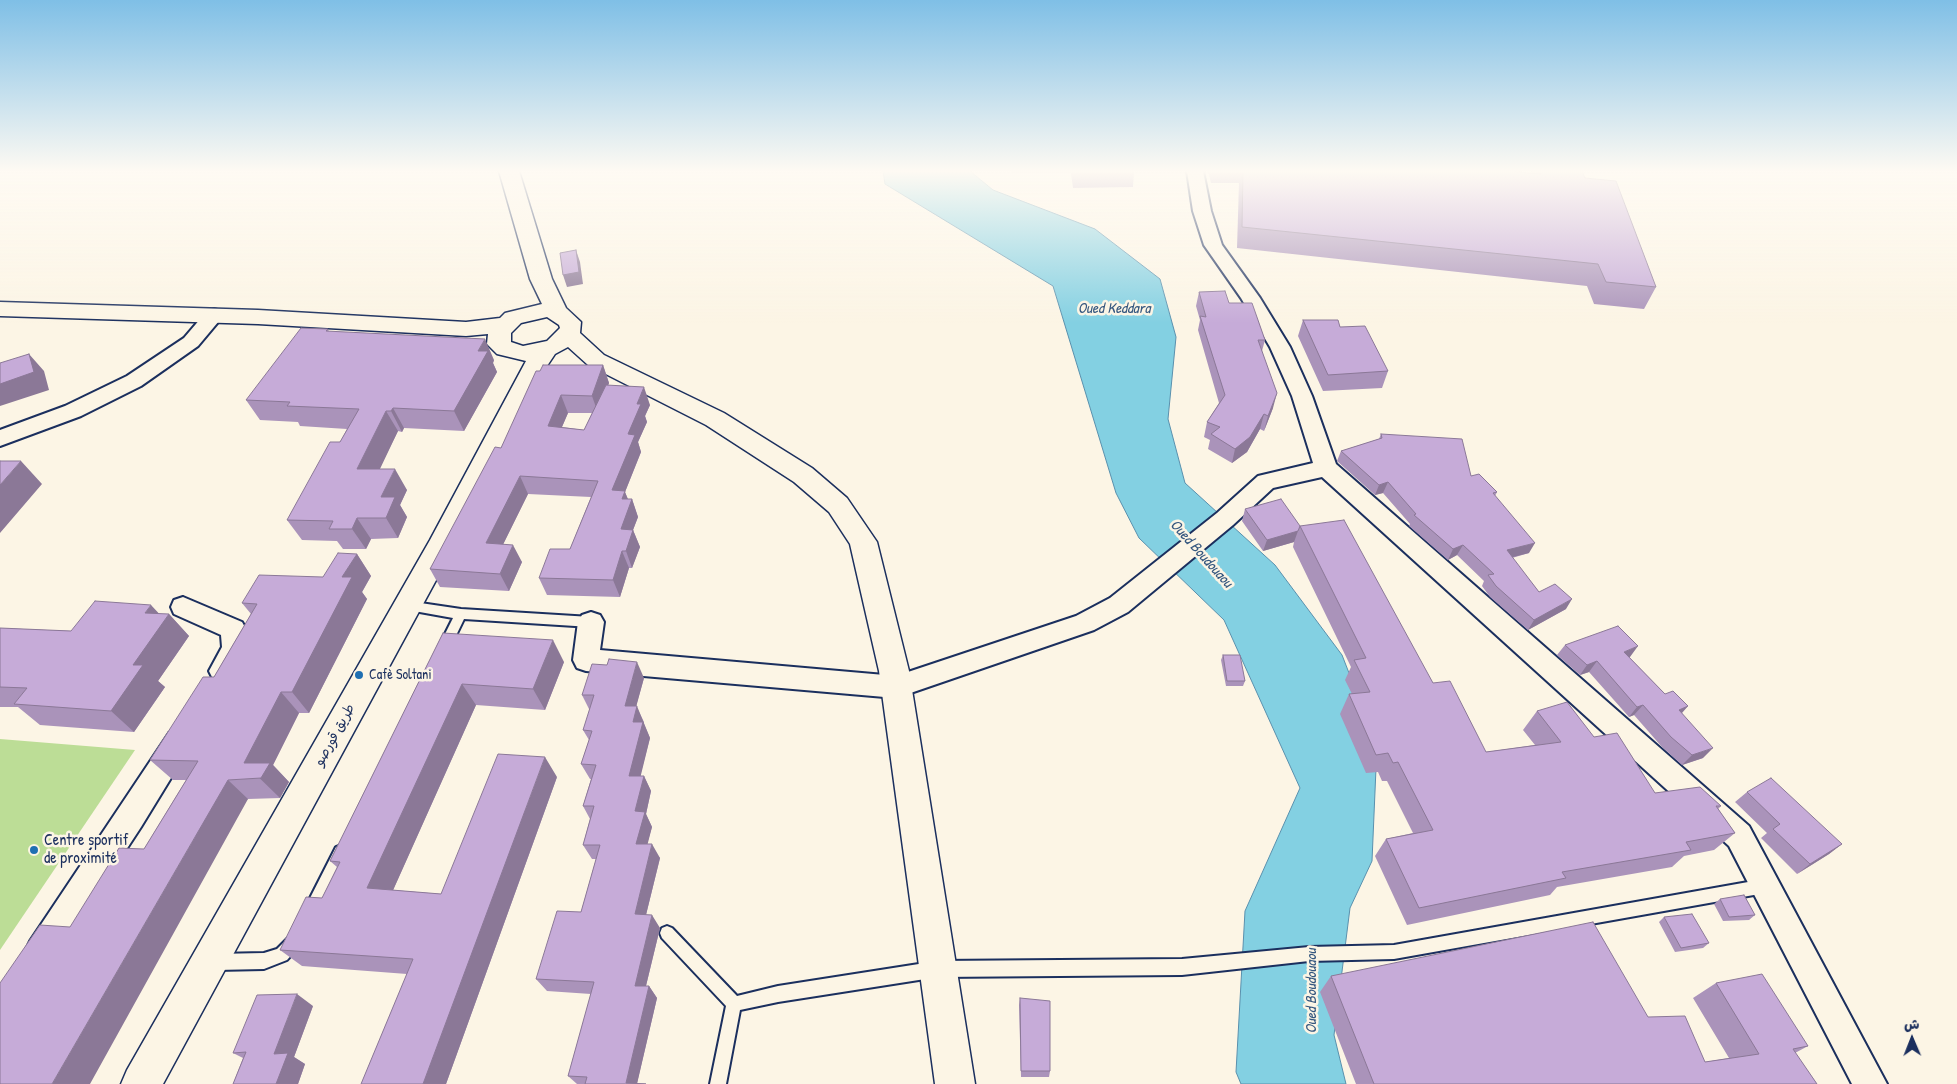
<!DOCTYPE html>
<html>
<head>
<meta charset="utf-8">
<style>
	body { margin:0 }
	#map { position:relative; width:1957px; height:1084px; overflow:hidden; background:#fcf5e5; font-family:"Patrick Hand","Playpen Sans Arabic",sans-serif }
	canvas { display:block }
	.north { position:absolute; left:1887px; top:1014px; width:50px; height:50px; -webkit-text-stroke:4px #fcf5e5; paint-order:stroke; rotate:359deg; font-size:14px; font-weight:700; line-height:20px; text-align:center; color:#1b2f5e }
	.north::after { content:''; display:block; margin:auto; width:18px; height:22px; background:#1b2f5e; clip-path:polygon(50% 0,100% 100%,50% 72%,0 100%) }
</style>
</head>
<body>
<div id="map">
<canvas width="1957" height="1084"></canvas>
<div class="north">ش</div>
</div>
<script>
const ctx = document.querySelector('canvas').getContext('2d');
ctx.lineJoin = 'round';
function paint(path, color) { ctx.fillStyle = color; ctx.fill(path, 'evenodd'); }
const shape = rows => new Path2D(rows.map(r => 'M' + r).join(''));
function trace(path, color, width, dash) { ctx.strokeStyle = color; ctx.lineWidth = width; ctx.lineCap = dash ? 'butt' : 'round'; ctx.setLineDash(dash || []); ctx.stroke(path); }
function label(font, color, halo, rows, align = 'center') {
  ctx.font = font + ' "Patrick Hand","Playpen Sans Arabic",sans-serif'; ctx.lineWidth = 5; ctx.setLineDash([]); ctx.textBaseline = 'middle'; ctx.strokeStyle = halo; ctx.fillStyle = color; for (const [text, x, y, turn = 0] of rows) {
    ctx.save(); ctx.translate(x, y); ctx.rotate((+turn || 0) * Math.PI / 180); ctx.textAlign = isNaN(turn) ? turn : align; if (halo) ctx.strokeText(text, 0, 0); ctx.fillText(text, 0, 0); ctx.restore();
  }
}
const green = shape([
	[0,739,135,750,0,950]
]);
const water = shape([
	[883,171,970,171,993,190,1095,229,1160,279,1176,337,1168,419,1185,483,1275,565,1342,655,1377,745,1372,861,1350,908,1334,1035,1346,1084,1241,1084,1236,1072,1245,911,1300,788,1224,620,1139,538,1116,493,1053,286,885,184,883,171]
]);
const lane = shape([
	[407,601,461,609,591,617,595,619,597,622,595,625,591,627,464,619,449,650,445,651,441,650,439,646,453,618,403,609,401,606,403,603,407,601],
	[341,845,346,847,348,852,346,857,316,916,311,918,306,916,304,911,306,906,336,847,341,845],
	[1765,879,1770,881,1772,886,1770,891,1765,893,1394,959,1309,961,1182,975,938,977,778,1002,740,1010,726,1084,710,1084,726,1006,662,938,660,933,662,928,667,926,672,928,737,996,778,986,938,961,1182,959,1309,947,1394,945,1765,879],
	[293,936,298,938,300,943,298,948,287,960,264,969,216,970,211,967,208,962,211,957,216,954,264,953,277,949,288,938,293,936]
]);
const street = shape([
	[1187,171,1203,171,1211,211,1222,245,1260,298,1290,347,1312,396,1336,464,1749,826,1887,1084,1852,1084,1729,846,1322,477,1273,488,1233,525,1128,612,1094,630,896,698,586,671,577,668,573,660,578,622,582,615,591,612,600,615,604,622,600,650,896,676,1076,616,1110,598,1217,513,1258,476,1313,463,1292,396,1270,347,1241,298,1204,245,1193,211,1187,171],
	[214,309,221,311,224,315,198,346,141,386,81,416,0,446,0,430,65,406,127,376,184,338,207,311,214,309],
	[183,597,242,622,246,629,248,648,231,679,222,682,213,679,209,671,222,647,221,635,174,614,171,607,174,600,183,597],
	[179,730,189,733,193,742,141,827,52,963,41,968,30,963,25,952,30,941,169,733,179,730]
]);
const secondary = shape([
	[499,171,519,171,552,279,566,308,581,322,580,333,604,355,724,413,812,468,847,498,877,542,909,671,975,1084,935,1084,879,671,850,544,829,512,794,482,706,425,588,365,568,347,555,354,547,366,454,547,163,1084,121,1084,127,1070,430,540,526,361,497,354,487,344,488,334,466,336,258,324,0,316,0,302,258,310,466,322,500,318,505,313,542,304,530,279,499,171],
	[547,317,559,325,560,328,547,341,523,346,511,342,511,333,521,323,547,317]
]);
const wall = shape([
	[1011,171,1134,171,1133,187,1073,188,1071,173,1011,173],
	[1208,171,1505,171,1531,174,1532,171,1582,171,1585,178,1656,287,1644,309,1594,304,1587,286,1237,248,1239,183,1211,183],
	[1199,292,1229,303,1265,340,1262,351,1273,408,1264,431,1260,429,1247,452,1232,463,1208,449,1210,440,1204,437,1207,422,1219,403,1198,330,1200,320,1196,306],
	[1303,320,1340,327,1388,371,1382,388,1323,391,1298,336],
	[328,329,329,332,494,360,493,363,497,372,464,431,404,428,402,432,398,431,379,469,407,490,400,505,407,517,398,538,371,539,366,549,343,549,337,541,302,540,287,520,340,442,347,429,300,426,298,422,260,420,246,400],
	[603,365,609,383,608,385,650,405,645,416,647,422,638,442,641,452,625,492,628,499,632,499,638,517,633,530,640,547,632,568,629,568,620,597,547,595,539,578,570,549,591,497,528,494,503,544,522,562,509,591,440,587,430,569,501,448,540,371],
	[568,413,592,413,584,430,562,427],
	[1381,434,1471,476,1497,492,1495,496,1529,553,1512,558,1539,592,1566,609,1528,630,1490,597,1482,586,1484,581,1457,555,1448,560,1409,526,1410,524,1383,493,1375,495,1337,461,1341,451,1379,439],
	[1245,509,1300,526,1433,683,1486,752,1535,745,1523,730,1537,711,1594,737,1655,793,1721,806,1718,809,1735,833,1714,850,1684,856,1672,867,1557,887,1550,895,1407,925,1375,856,1386,839,1413,833,1387,781,1382,781,1378,772,1366,773,1340,714,1349,694,1352,694,1345,680,1351,667,1293,547,1294,542,1263,551,1242,521],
	[357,554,371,576,362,592,367,599,309,713,299,713,273,765,289,782,280,798,248,799,70,927,144,849,186,780,173,780,150,760,214,677,251,614,242,603,323,577],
	[159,614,169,614,189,636,158,681,165,687,134,732,40,725,18,707,0,707,0,628,71,631],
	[443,633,564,662,545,710,476,705,393,890,441,894,557,777,446,1084,361,1084,407,974,302,966,280,950,322,898,337,867,330,861],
	[1565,645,1630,657,1629,657,1665,694,1688,706,1682,713,1703,758,1682,765,1662,747,1634,715,1629,717,1589,672,1580,675,1557,655],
	[1223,655,1245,681,1243,686,1226,686,1221,660],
	[644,678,636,706,644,722,644,724,650,738,640,776,644,776,651,791,646,814,652,827,647,844,660,858,646,915,660,928,646,986,649,986,657,998,637,1083,646,1084,577,1084,568,1076,591,994,547,991,536,979,581,912,596,859,592,859,583,845,590,819,583,806,591,779,590,779,581,764,589,740,583,730,590,711,582,695],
	[1747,792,1842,844,1829,854,1797,874,1761,838,1767,833,1735,802],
	[1720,899,1755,915,1749,920,1723,921,1714,904],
	[1664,917,1709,943,1703,948,1675,952,1659,922],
	[1331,976,1648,1017,1705,1062,1729,1058,1693,998,1716,983,1808,1046,1795,1053,1817,1084,1356,1084,1320,992],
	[1020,998,1050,1071,1049,1077,1021,1077,1019,1005],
	[313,1006,294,1057,305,1064,298,1084,233,1084,243,1058,233,1053]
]);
const shadedWall = shape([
	[576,250,580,262,583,284,567,287,563,275],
	[485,339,494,360,493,363,497,372,464,431,454,411,478,351],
	[29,354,44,371,49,390,0,406,0,384],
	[603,365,609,383,598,413,592,396],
	[644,387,650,405,645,416,647,422,638,442,641,452,625,492,630,505,632,499,638,517,633,530,640,547,632,568,626,551,612,490,637,404],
	[1277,393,1273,408,1264,431,1268,416],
	[561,395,568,413,555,443,548,426],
	[393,408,404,428,402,432,391,411],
	[386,411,398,431,370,490,357,469],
	[1264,414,1260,429,1247,452,1232,463,1235,449],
	[21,461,42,484,0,533,0,485],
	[395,469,407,490,400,505,407,517,398,538,386,518,381,497],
	[520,476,528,494,495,561,486,543],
	[1388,482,1383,493,1375,495,1379,485],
	[357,518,371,539,366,549,352,529],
	[1298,531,1294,542,1263,551,1267,540],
	[1535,543,1529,553,1501,560,1507,550],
	[513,545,522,562,509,591,500,574],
	[1463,545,1457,555,1448,560,1453,549],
	[622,551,629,568,620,597,613,580],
	[357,554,371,576,362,592,367,599,309,713,292,692,342,577],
	[1572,599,1566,609,1528,630,1534,620],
	[151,605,165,620,169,614,189,636,158,681,165,687,134,732,111,711,145,613],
	[553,640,564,662,545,710,533,689],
	[1638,646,1630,657,1616,662,1624,652],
	[1597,661,1589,672,1580,675,1587,665],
	[637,662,644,678,632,722,625,706],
	[462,684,476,705,386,906,367,888],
	[281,692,299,713,273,765,289,782,280,798,244,763],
	[1643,705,1634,715,1629,717,1637,707],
	[637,706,650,738,637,791,629,776,633,722],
	[1688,706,1679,716,1679,710],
	[1713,748,1703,758,1682,765,1692,755],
	[545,757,557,777,446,1084,423,1084],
	[644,776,651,791,646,814,652,827,644,858,636,844,635,811],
	[228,780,248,799,90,1084,52,1084],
	[652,844,660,858,643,927,635,914],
	[1842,844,1829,854,1797,874,1810,864],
	[652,915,660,928,643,998,635,986],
	[649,986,657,998,637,1084,626,1083],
	[297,994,313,1006,294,1057,305,1064,298,1084,276,1084,274,1054]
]);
const building = shape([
	[1243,171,1505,171,1541,174,1539,171,1582,171,1585,178,1616,181,1656,287,1606,282,1598,264,1242,227,1243,171],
	[576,250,579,272,563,275,560,253,576,250],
	[1225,291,1229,303,1252,303,1265,340,1258,340,1277,393,1268,416,1264,414,1250,437,1235,449,1211,434,1220,427,1207,422,1225,395,1200,316,1206,317,1199,292,1225,291],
	[1303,320,1338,320,1340,327,1365,326,1388,371,1328,375,1303,320],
	[301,328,328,329,326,331,485,339,478,351,488,351,454,411,393,408,391,411,386,411,357,469,395,469,381,497,395,497,386,518,357,518,352,529,329,529,333,521,287,520,330,442,340,442,359,409,287,406,290,402,246,400,301,328],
	[29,354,34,372,0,384,0,363,29,354],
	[543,365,603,365,592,396,561,395,548,426,584,430,606,385,644,387,637,404,641,404,628,434,635,435,612,490,625,491,622,499,632,499,621,529,633,530,626,551,622,551,613,580,539,578,550,549,570,549,598,481,520,476,486,543,513,545,500,574,430,569,495,447,501,448,536,371,540,371,543,365],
	[1381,434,1462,439,1471,476,1479,474,1497,492,1493,493,1535,543,1507,550,1539,592,1555,584,1572,599,1534,620,1496,586,1488,575,1494,574,1463,545,1453,549,1414,515,1416,514,1388,482,1379,485,1341,451,1382,438,1381,434],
	[0,461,21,461,0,485,0,461],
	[1281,499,1300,526,1298,531,1267,540,1245,509,1281,499],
	[1344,520,1433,683,1450,681,1486,752,1561,742,1537,711,1567,702,1594,737,1617,733,1655,793,1700,787,1721,806,1716,806,1735,833,1686,842,1691,850,1562,872,1566,878,1419,908,1386,839,1433,830,1398,762,1393,763,1388,753,1376,755,1349,694,1370,692,1354,660,1366,658,1300,526,1344,520],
	[338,553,357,554,342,577,352,577,292,692,281,692,244,763,270,763,261,778,228,780,52,1084,0,1084,0,983,40,925,70,927,119,848,144,849,198,761,150,760,203,677,214,677,257,604,242,603,259,575,323,577,338,553],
	[95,601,151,605,145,613,169,614,133,665,143,665,111,711,14,704,27,688,0,687,0,628,71,631,95,601],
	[1618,626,1638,646,1624,652,1665,694,1673,691,1688,706,1679,710,1713,748,1692,755,1671,737,1643,705,1637,707,1597,661,1587,665,1565,645,1618,626],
	[443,633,553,640,533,689,462,684,367,888,441,894,498,754,545,757,423,1084,361,1084,413,959,280,950,306,897,322,898,340,862,330,861,443,633],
	[1223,655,1240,655,1245,681,1227,681,1223,655],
	[609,659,637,662,625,706,637,706,633,722,643,722,629,776,644,776,635,811,645,812,636,844,652,844,635,914,652,915,635,986,649,986,626,1083,646,1084,585,1084,587,1077,568,1076,594,982,536,979,557,911,581,912,600,845,583,845,594,806,583,806,596,765,581,764,592,731,583,730,594,695,582,695,592,664,607,665,609,659],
	[1771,778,1842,844,1810,864,1773,829,1780,824,1747,792,1771,778],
	[1744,895,1755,915,1729,917,1720,899,1744,895],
	[1692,914,1709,943,1681,948,1664,917,1692,914],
	[1593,922,1648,1017,1685,1016,1705,1062,1759,1054,1716,983,1762,974,1808,1046,1793,1049,1817,1084,1374,1084,1331,976,1593,922],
	[297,994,274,1054,288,1053,276,1084,233,1084,246,1052,233,1053,257,995,297,994],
	[1020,998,1050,1001,1050,1071,1021,1071,1020,998]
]);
const markers = [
	[359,675,5,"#1f6fb2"],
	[34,850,5,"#1f6fb2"]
];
const poiNames = [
	["Cafè Soltani",369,675]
];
const streetNames = [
	["طريق قورصو",335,735,-61]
];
const waterNames = [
	["Oued Keddara",1114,309],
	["Oued Boudouaou",1201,554,48],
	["Oued Boudouaou",1312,991,-90]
];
const nearPoinames = [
	["Centre sportif",44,841],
	["de proximité",44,859]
];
paint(green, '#bcdd96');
paint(water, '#83d0e2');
trace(water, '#5990ad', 1);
trace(lane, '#1b2f5e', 4);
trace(street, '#1b2f5e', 4);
trace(secondary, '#1b2f5e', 3);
paint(lane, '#fcf5e5');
paint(street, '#fcf5e5');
paint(secondary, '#fcf5e5');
paint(wall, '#aa93ba');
paint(shadedWall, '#8b7897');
paint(building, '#c6abd8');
trace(building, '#8b7897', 1);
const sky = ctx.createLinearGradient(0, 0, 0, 323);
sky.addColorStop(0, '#7fbfe6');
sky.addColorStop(0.53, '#fefaf3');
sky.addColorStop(1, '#fefaf300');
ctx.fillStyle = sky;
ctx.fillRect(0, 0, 1957, 323);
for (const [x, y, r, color] of markers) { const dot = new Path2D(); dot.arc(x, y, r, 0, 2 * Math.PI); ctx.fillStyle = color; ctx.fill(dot); trace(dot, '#fcf5e5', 2); }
label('14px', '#1b2f5e', '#fcf5e5', poiNames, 'left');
label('14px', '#1b2f5e', '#fcf5e5', streetNames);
label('italic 15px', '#35577f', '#fcf5e5', waterNames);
label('16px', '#1b2f5e', '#fcf5e5', nearPoinames, 'left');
</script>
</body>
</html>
